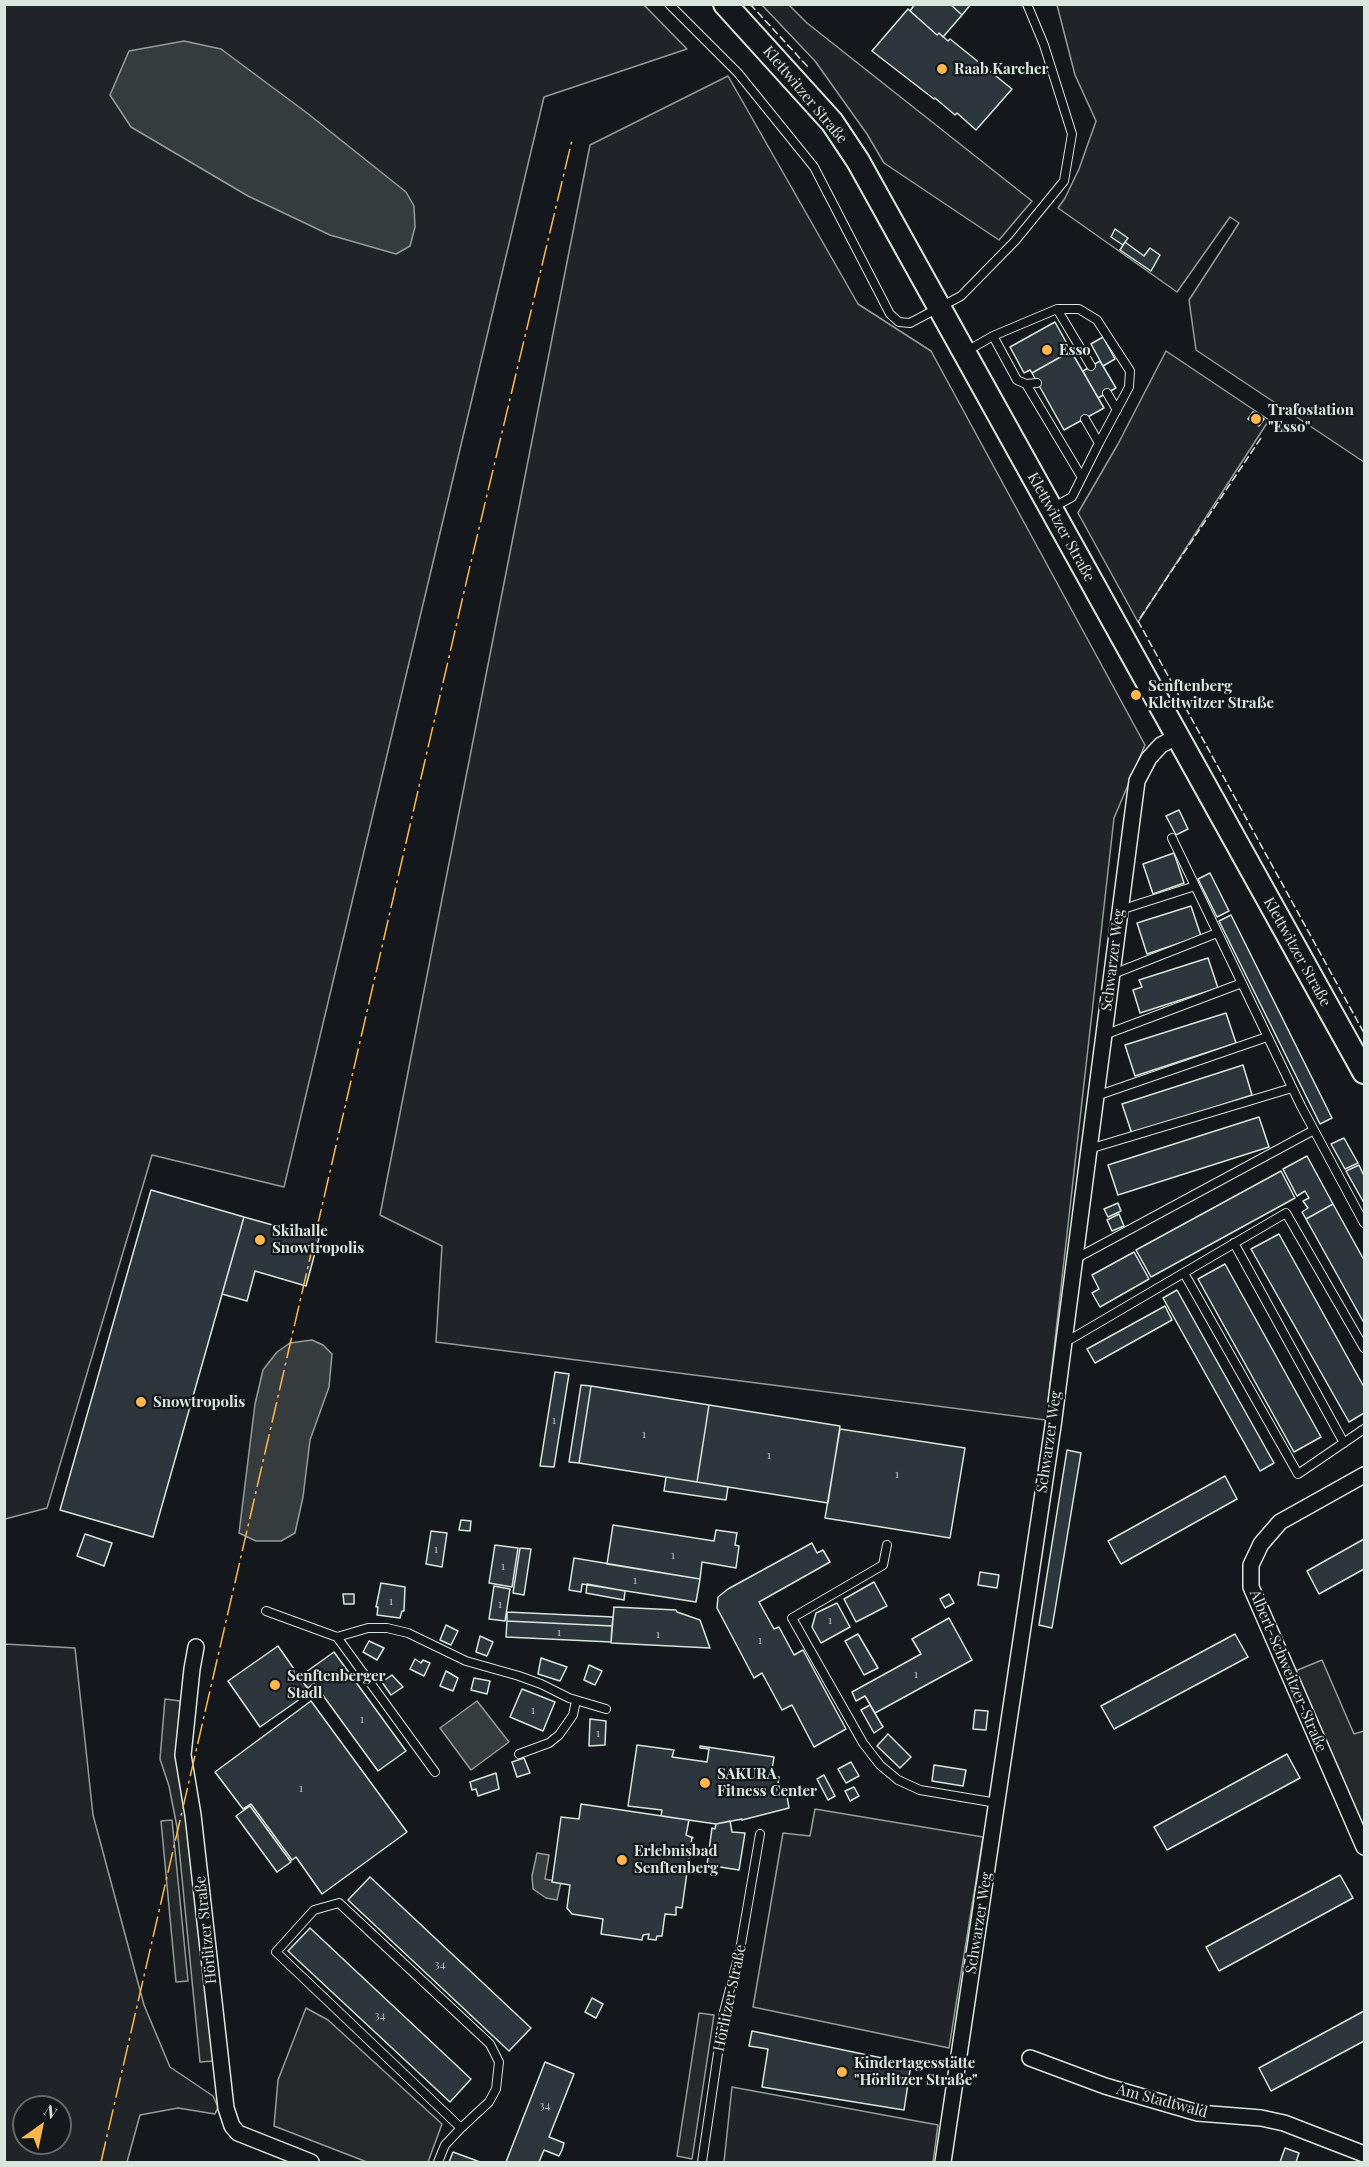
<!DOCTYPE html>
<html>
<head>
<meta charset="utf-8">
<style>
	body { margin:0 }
	#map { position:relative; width:1369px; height:2167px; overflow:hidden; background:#14181c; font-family:"Playfair Display",serif }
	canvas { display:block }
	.frame { position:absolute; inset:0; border:6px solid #d8e6dc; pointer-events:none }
	.north { position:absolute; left:12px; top:2095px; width:60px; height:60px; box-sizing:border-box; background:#14181c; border:2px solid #626a69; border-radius:50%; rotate:33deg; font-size:16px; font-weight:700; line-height:24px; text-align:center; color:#d8e6dc }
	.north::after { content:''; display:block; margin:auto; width:21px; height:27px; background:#ffb74d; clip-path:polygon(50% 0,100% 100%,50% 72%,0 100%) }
</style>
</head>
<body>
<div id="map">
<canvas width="1369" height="2167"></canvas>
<div class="frame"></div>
<div class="north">N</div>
</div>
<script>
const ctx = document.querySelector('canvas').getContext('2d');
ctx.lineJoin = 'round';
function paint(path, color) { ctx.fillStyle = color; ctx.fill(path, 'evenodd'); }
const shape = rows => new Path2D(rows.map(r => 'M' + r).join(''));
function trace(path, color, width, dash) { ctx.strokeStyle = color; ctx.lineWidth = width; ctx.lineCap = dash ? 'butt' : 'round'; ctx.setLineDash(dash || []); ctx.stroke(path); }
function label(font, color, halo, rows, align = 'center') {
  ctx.font = font + ' "Playfair Display",serif'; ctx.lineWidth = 4.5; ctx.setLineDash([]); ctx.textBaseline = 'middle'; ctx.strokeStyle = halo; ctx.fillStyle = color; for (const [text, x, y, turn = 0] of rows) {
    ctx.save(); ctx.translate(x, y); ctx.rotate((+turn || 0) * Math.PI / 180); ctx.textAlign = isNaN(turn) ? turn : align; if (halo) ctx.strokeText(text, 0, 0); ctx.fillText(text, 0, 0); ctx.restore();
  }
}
const green = shape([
	[5,5,644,5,687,49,544,97,284,1187,152,1155,47,1508,5,1519,5,5],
	[762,5,789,5,807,23,1032,201,999,240,884,163,867,134,815,61,762,5],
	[1057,5,1364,5,1364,462,1196,350,1189,300,1239,223,1230,217,1177,292,1058,208,1065,198,1079,169,1096,121,1075,75,1057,5],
	[728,76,858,304,931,351,1145,745,1114,818,1046,1420,436,1342,442,1246,380,1215,590,145,728,76],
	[1166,351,1269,420,1138,622,1078,513,1118,444,1166,351],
	[5,1644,75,1648,93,1815,144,2005,170,2067,213,2096,218,2107,215,2114,178,2108,140,2115,127,2162,5,2162,5,1644],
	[24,2107,60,2107,60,2143,24,2143,24,2107],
	[815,1809,983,1837,949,2048,753,2007,783,1833,810,1836,815,1809],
	[732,2087,938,2125,933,2162,724,2162,732,2087]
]);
const parking = shape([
	[1322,1660,1354,1734,1364,1731,1364,1837,1293,1672,1322,1660],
	[165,1699,180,1701,177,1758,190,1822,213,2061,200,2062,177,1827,169,1786,160,1759,165,1699],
	[172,1820,188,1981,176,1982,161,1821,172,1820],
	[306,2008,328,2020,442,2124,428,2162,367,2162,274,2126,278,2080,306,2008],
	[699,2013,714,2015,692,2159,677,2156,699,2013]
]);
const water = shape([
	[184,41,221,49,307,113,406,192,414,206,415,227,410,246,396,254,330,235,248,196,131,127,110,95,129,51,184,41],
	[312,1340,323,1345,332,1354,329,1387,310,1440,303,1497,295,1533,281,1541,256,1541,239,1533,255,1404,263,1370,277,1352,290,1343,312,1340],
	[477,1701,509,1742,471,1770,440,1728,477,1701],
	[537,1853,549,1855,545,1879,561,1882,557,1900,546,1898,533,1889,532,1876,537,1853]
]);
const building = shape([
	[915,4,950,4,962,15,943,37,939,33,937,35,910,11,915,4],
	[950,4,971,4,962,15,950,4],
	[908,9,937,35,939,33,948,41,950,39,1012,89,976,130,957,113,955,115,935,98,934,99,872,51,908,9],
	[1115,229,1128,238,1123,245,1111,237,1115,229],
	[1125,242,1144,256,1150,248,1160,255,1151,271,1120,250,1125,242],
	[1055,322,1071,351,1032,373,1030,370,1024,373,1010,347,1055,322],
	[1103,337,1115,359,1103,366,1091,344,1103,337],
	[1071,351,1104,408,1064,430,1032,373,1071,351],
	[1100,361,1116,388,1098,398,1083,371,1100,361],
	[1253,412,1264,419,1259,426,1248,419,1253,412],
	[1179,810,1188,829,1176,835,1166,816,1179,810],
	[1174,853,1184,883,1153,894,1143,864,1174,853],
	[1210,873,1229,911,1217,917,1198,879,1210,873],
	[1191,906,1201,936,1147,954,1137,923,1191,906],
	[1231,915,1332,1118,1320,1124,1219,921,1231,915],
	[1208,958,1218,988,1140,1013,1133,990,1142,987,1139,980,1208,958],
	[1226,1013,1236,1043,1135,1076,1125,1045,1226,1013],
	[1243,1065,1252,1095,1132,1134,1122,1104,1243,1065],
	[1259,1117,1269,1147,1118,1195,1108,1165,1259,1117],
	[1344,1138,1358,1163,1345,1169,1331,1144,1344,1138],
	[1307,1156,1333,1204,1306,1219,1302,1212,1308,1208,1303,1201,1309,1198,1305,1191,1297,1196,1283,1169,1307,1156],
	[1359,1165,1364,1176,1364,1203,1346,1171,1359,1165],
	[1281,1171,1295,1198,1151,1277,1136,1250,1281,1171],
	[151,1190,244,1217,153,1537,60,1510,151,1190],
	[1118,1203,1121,1211,1108,1217,1104,1209,1118,1203],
	[1333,1204,1364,1260,1364,1323,1306,1219,1333,1204],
	[1119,1214,1124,1226,1112,1231,1107,1220,1119,1214],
	[244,1217,319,1238,306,1286,255,1271,247,1301,222,1294,244,1217],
	[1279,1234,1364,1387,1364,1413,1349,1422,1251,1249,1279,1234],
	[1134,1252,1149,1279,1100,1307,1092,1293,1099,1289,1092,1275,1134,1252],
	[1225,1264,1321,1437,1294,1452,1198,1279,1225,1264],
	[1177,1290,1274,1463,1260,1471,1163,1298,1177,1290],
	[1165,1306,1172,1320,1095,1363,1087,1349,1165,1306],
	[555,1372,569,1374,554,1467,540,1466,555,1372],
	[581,1385,591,1386,579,1463,569,1462,581,1385],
	[591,1386,709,1405,697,1482,579,1463,591,1386],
	[709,1405,840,1426,828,1503,697,1482,709,1405],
	[840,1429,965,1448,950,1538,825,1518,840,1429],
	[1067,1450,1081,1453,1052,1628,1039,1625,1067,1450],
	[1225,1476,1237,1499,1121,1564,1108,1541,1225,1476],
	[666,1477,728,1487,726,1500,664,1491,666,1477],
	[461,1520,471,1521,470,1531,459,1530,461,1520],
	[613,1525,714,1541,716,1530,737,1533,735,1545,739,1546,736,1568,702,1562,700,1579,607,1564,613,1525],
	[431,1531,447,1533,442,1567,426,1564,431,1531],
	[85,1534,112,1543,104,1566,77,1556,85,1534],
	[1364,1539,1364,1569,1319,1594,1307,1571,1364,1539],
	[812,1543,817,1553,823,1550,830,1562,759,1602,774,1629,779,1627,794,1655,803,1650,846,1729,814,1747,792,1705,782,1710,762,1673,754,1678,717,1608,718,1597,728,1589,812,1543],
	[495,1545,518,1548,512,1587,489,1583,495,1545],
	[520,1548,531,1549,524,1595,513,1593,520,1548],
	[574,1558,700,1579,696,1602,582,1584,581,1592,569,1590,574,1558],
	[980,1572,999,1575,997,1588,978,1585,980,1572],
	[874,1582,887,1606,856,1622,844,1599,874,1582],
	[381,1583,405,1587,404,1611,402,1611,400,1618,377,1615,378,1607,376,1607,381,1583],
	[587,1584,625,1591,624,1600,586,1593,587,1584],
	[494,1586,510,1589,505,1621,489,1619,494,1586],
	[343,1594,354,1594,354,1604,344,1604,343,1594],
	[949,1594,954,1603,945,1608,940,1599,949,1594],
	[837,1603,850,1627,821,1643,812,1627,816,1613,837,1603],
	[614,1607,676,1610,677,1612,700,1620,710,1648,611,1643,614,1607],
	[507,1612,613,1617,612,1626,507,1621,507,1612],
	[949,1618,972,1660,875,1713,865,1696,856,1701,852,1692,921,1654,912,1639,949,1618],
	[507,1621,612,1626,611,1642,506,1637,507,1621],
	[446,1625,458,1631,451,1645,440,1640,446,1625],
	[858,1634,878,1668,864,1675,845,1641,858,1634],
	[1235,1634,1248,1657,1114,1729,1101,1706,1235,1634],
	[480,1636,493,1642,487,1656,476,1652,480,1636],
	[369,1641,384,1648,377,1660,363,1652,369,1641],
	[278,1646,310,1692,260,1727,228,1681,278,1646],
	[334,1652,406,1751,378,1771,314,1683,308,1688,302,1681,309,1676,306,1672,334,1652],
	[541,1658,567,1667,560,1681,538,1674,541,1658],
	[415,1659,421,1663,423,1660,430,1663,424,1676,410,1669,415,1659],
	[589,1665,602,1671,595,1685,584,1680,589,1665],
	[446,1671,458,1678,453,1691,440,1686,446,1671],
	[392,1675,403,1687,391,1695,382,1682,392,1675],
	[474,1678,490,1681,487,1694,471,1690,474,1678],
	[522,1689,555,1702,543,1731,510,1717,522,1689],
	[311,1701,407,1832,322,1894,296,1857,292,1860,251,1804,243,1809,215,1772,311,1701],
	[870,1705,883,1727,874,1733,861,1710,870,1705],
	[975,1710,988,1711,986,1730,973,1729,975,1710],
	[590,1719,606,1721,605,1745,589,1746,590,1719],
	[888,1734,911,1757,900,1768,877,1746,888,1734],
	[637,1745,674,1750,672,1757,707,1762,709,1749,700,1748,700,1746,774,1757,771,1776,779,1777,777,1790,786,1790,789,1808,742,1820,742,1819,716,1824,661,1816,662,1810,628,1806,637,1745],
	[1287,1754,1300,1778,1167,1850,1154,1827,1287,1754],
	[524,1758,530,1773,517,1777,512,1762,524,1758],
	[851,1762,859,1776,846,1783,838,1769,851,1762],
	[934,1765,966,1770,963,1786,932,1781,934,1765],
	[496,1773,499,1789,478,1796,476,1789,472,1790,470,1782,496,1773],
	[824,1775,835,1796,828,1800,817,1779,824,1775],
	[854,1787,859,1796,850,1801,845,1791,854,1787],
	[581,1804,689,1820,686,1835,693,1838,692,1837,682,1908,676,1907,676,1915,665,1914,662,1936,657,1936,656,1940,648,1939,649,1934,643,1935,642,1940,601,1934,603,1919,572,1914,567,1908,570,1885,552,1882,561,1817,579,1819,581,1804],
	[250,1806,291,1862,277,1872,236,1816,250,1806],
	[730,1821,732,1832,745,1833,739,1870,707,1865,712,1828,715,1829,716,1824,730,1821],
	[1340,1875,1353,1898,1219,1971,1206,1947,1340,1875],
	[370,1877,531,2028,509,2051,348,1900,370,1877],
	[310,1928,471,2079,450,2102,288,1951,310,1928],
	[592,1998,603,2004,596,2018,585,2012,592,1998],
	[1364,2011,1364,2041,1271,2091,1259,2068,1364,2011],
	[752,2031,911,2064,904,2110,762,2087,768,2049,749,2046,752,2031],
	[545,2062,574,2074,549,2137,564,2143,562,2150,559,2156,544,2150,539,2162,506,2162,545,2062],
	[1285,2148,1299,2153,1296,2162,1280,2162,1285,2148],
	[453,2152,480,2162,449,2162,453,2152]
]);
const service = shape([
	[669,4,738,73,814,167,890,314,899,322,910,323,961,296,1015,241,1064,181,1072,134,1044,45,1027,4],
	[1057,309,1091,366],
	[993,336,1057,309,1079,309,1097,320,1130,371,1129,387,1099,443],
	[965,352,993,336,1017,380,1026,384,1037,383],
	[1026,384,1081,476],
	[1107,393,1117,410],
	[1052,508,1072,497,1099,443,1085,419],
	[1172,838,1301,1106,1364,1223],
	[1120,910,1195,886],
	[1113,974,1217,933],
	[1104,1035,1242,983],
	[1096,1096,1267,1037],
	[1089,1149,1292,1088],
	[1234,1243,1344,1443],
	[1075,1259,1314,1130],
	[1184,1273,1298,1474,1364,1429],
	[1064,1343,1286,1213,1364,1348],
	[887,1545,883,1565,792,1618,863,1743,880,1765,898,1780,920,1790,997,1803],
	[266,1611,337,1637,368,1628,387,1628,408,1633,466,1661,519,1676,541,1684,569,1698,606,1709],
	[337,1637,435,1772],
	[519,1754,549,1743,559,1735,573,1715,576,1701],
	[438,2162,445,2145,461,2128,489,2102,496,2089,499,2062,490,2044,339,1903,314,1910,276,1952,461,2128],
	[702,2162,724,2012,740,1950,760,1834]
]);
const minor = shape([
	[1364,1475,1280,1522,1261,1544,1251,1565,1251,1587,1364,1847],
	[196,1647,192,1669,183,1755,193,1815,226,2108,232,2126,238,2133,311,2162],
	[1030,2058,1105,2086,1198,2113,1261,2118,1284,2123,1364,2154],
	[943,2162,1053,1426,1137,781,1149,758,1161,745,1177,737]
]);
const secondary = shape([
	[725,4,832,122,858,161,1364,1072]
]);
const fence = shape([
	[750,4,808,67],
	[1261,438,1138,621,1364,1033]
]);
const power = shape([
	[101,2162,470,566,572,140]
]);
const markers = [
	[942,69,6,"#ffb74d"],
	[1047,350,6,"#ffb74d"],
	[1256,419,6,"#ffb74d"],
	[1136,695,6,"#ffb74d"],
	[260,1240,6,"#ffb74d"],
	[141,1402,6,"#ffb74d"],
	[275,1685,6,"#ffb74d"],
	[705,1783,6,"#ffb74d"],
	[622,1860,6,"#ffb74d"],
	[842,2072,6,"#ffb74d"]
];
const numberNames = [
	["1",554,1420],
	["1",644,1434],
	["1",769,1455],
	["1",897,1474],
	["1",436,1549],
	["1",673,1555],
	["1",503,1566],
	["1",635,1580],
	["1",391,1601],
	["1",500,1604],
	["1",830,1620],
	["1",559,1632],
	["1",658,1634],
	["1",760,1640],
	["1",916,1674],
	["1",533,1710],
	["1",362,1719],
	["1",598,1733],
	["1",301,1788],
	["34",440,1964],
	["34",380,2015],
	["34",545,2105]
];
const poiNames = [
	["Raab Karcher",954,69],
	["Esso",1059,350],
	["Trafostation",1268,410],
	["\"Esso\"",1268,427],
	["Senftenberg",1148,686],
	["Klettwitzer Straße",1148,703],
	["Skihalle",272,1231],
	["Snowtropolis",272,1248],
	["Snowtropolis",153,1402],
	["Senftenberger",287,1676],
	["Stadl",287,1693],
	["SAKURA",717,1774],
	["Fitness Center",717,1791],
	["Erlebnisbad",634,1851],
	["Senftenberg",634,1868],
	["Kindertagesstätte",854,2063],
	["\"Hörlitzer Straße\"",854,2080]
];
const streetNames = [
	["Klettwitzer Straße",805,95,50],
	["Klettwitzer Straße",1061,527,61],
	["Klettwitzer Straße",1297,952,61],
	["Schwarzer Weg",1113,960,-83],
	["Schwarzer Weg",1049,1442,-82],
	["Albert-Schweitzer-Straße",1288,1671,67],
	["Schwarzer Weg",979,1923,-81],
	["Hörlitzer Straße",206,1930,-96],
	["Hörlitzer Straße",730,1998,-78],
	["Am Stadtwald",1162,2101,15]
];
paint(green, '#202428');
trace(green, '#939e99', 1.5);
paint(parking, '#24282b');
trace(parking, '#939e99', 1.5);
paint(water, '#363b3e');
trace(water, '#939e99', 1.5);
paint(building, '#2c363c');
trace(building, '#d8e6dc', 1.5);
trace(service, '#d8e6dc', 10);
trace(minor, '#d8e6dc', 18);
trace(secondary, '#d8e6dc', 26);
trace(service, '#14181c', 8);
trace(minor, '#14181c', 15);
trace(secondary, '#14181c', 22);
trace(fence, '#d8e6dc', 1.5, [8, 3]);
trace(power, '#ffb74d', 1.5, [21, 4.5, 3, 4.5]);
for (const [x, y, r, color] of markers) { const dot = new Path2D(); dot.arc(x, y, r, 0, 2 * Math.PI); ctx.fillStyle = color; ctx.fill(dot); trace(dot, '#14181c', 2); }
label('12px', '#adbab4', null, numberNames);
label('bold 15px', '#d8e6dc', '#14181c', poiNames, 'left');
label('15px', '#d8e6dc', '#14181c', streetNames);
</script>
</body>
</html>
